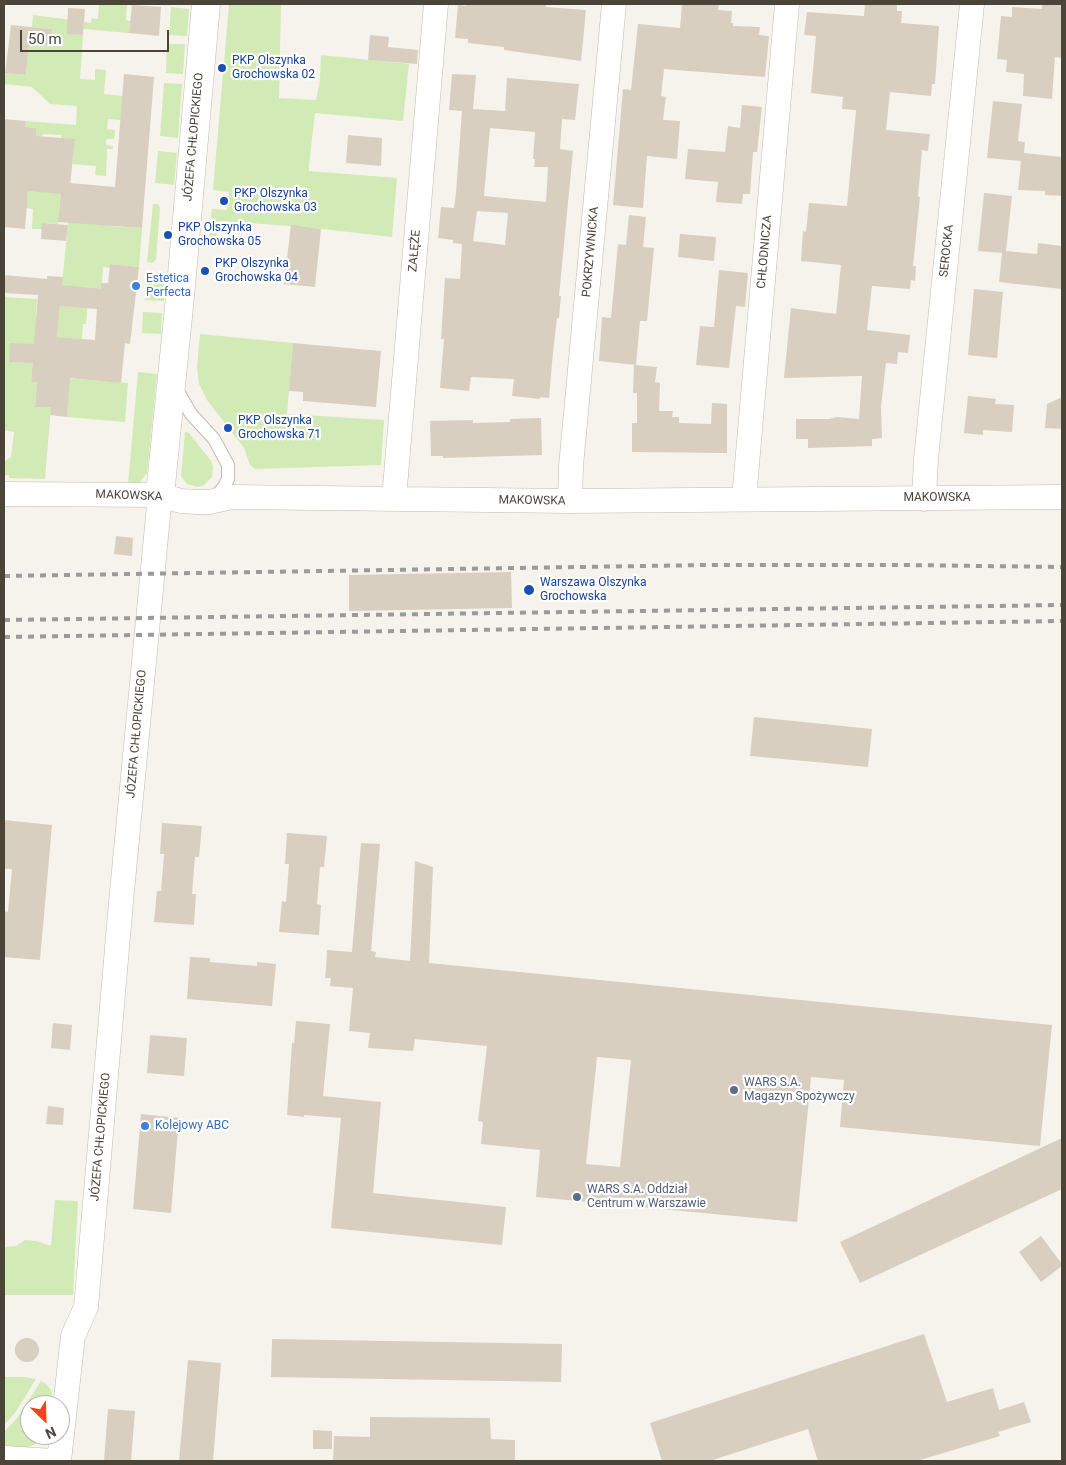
<!DOCTYPE html>
<html>
<head>
<meta charset="utf-8">
<style>
	body { margin:0 }
	#map { position:relative; width:1066px; height:1465px; overflow:hidden; background:#f6f3ec; font-family:Roboto,sans-serif }
	canvas { display:block }
	.frame { position:absolute; inset:0; border:5px solid #4b4439; pointer-events:none }
	.north { position:absolute; left:20px; top:1395px; width:50px; height:50px; box-sizing:border-box; background:#fff; border:1px solid #b7b4b0; border-radius:50%; rotate:156deg; font-size:14px; font-weight:700; line-height:20px; text-align:center; color:#4b4439 }
	.north::after { content:''; display:block; margin:auto; width:18px; height:22px; background:#fc3f1d; clip-path:polygon(50% 0,100% 100%,50% 72%,0 100%) }
	.scale { position:absolute; left:20px; top:30px; width:149px; height:22px; box-sizing:border-box; border:2px solid #4b4439; border-top:0; padding-left:6px; font-size:15px; line-height:18px; white-space:nowrap; color:#4b4439; -webkit-text-stroke:4px #fff; paint-order:stroke }
</style>
</head>
<body>
<div id="map">
<canvas width="1066" height="1465"></canvas>
<div class="frame"></div>
<div class="north">N</div>
<div class="scale">50 m</div>
</div>
<script>
const ctx = document.querySelector('canvas').getContext('2d');
ctx.lineJoin = 'round';
function paint(path, color) { ctx.fillStyle = color; ctx.fill(path, 'evenodd'); }
const shape = rows => new Path2D(rows.map(r => 'M' + r).join(''));
function trace(path, color, width, dash) { ctx.strokeStyle = color; ctx.lineWidth = width; ctx.lineCap = dash ? 'butt' : 'round'; ctx.setLineDash(dash || []); ctx.stroke(path); }
function label(font, color, halo, rows, align = 'center') {
  ctx.font = font + ' Roboto,sans-serif'; ctx.lineWidth = 4.5; ctx.setLineDash([]); ctx.textBaseline = 'middle'; ctx.strokeStyle = halo; ctx.fillStyle = color; for (const [text, x, y, turn = 0] of rows) {
    ctx.save(); ctx.translate(x, y); ctx.rotate((+turn || 0) * Math.PI / 180); ctx.textAlign = isNaN(turn) ? turn : align; if (halo) ctx.strokeText(text, 0, 0); ctx.fillText(text, 0, 0); ctx.restore();
  }
}
const green = shape([
	[99,4,127,4,126,20,130,21,129,33,83,29,84,22,91,23,92,18,98,19],
	[229,4,281,4,279,98,316,100,320,80,321,55,409,64,403,121,315,113,309,165,309,171,397,178,392,237,305,227,219,221,216,239,209,237,212,209,227,210,229,192,213,190],
	[171,7,189,9,187,36,169,35],
	[33,15,79,21,78,34,83,35,80,79,95,80,95,69,106,70,104,94,123,96,121,120,108,119,107,129,115,130,114,139,106,139,106,145,113,146,113,149,107,149,106,176,95,175,96,166,72,164,69,203,60,202,58,224,43,223,42,229,32,229,33,209,25,208,28,191,55,193,34,158,4,155,4,150,25,152,45,137,56,138,59,163,72,164,75,139,61,138,61,135,44,134,32,143,35,138,36,128,25,127,26,121,76,125,77,106,50,104,32,87,4,84,5,73,26,75,29,43,50,46,52,29,32,27],
	[167,44,185,44,183,74,166,73],
	[164,83,182,84,178,138,160,136],
	[158,151,177,153,174,185,155,183],
	[153,204,158,204,160,208,156,260,152,263,147,262],
	[108,215,108,226,142,228,139,267,111,264,110,268,103,267,101,293,62,285,68,222],
	[146,279,165,280,164,301,145,300],
	[4,297,37,299,36,316,44,317,31,382,37,382,35,406,51,407,45,479,9,478,9,475,4,475,4,462,11,457,14,432,4,430],
	[88,302,86,324,83,324,82,339,57,337,60,306],
	[143,312,162,313,161,334,142,333],
	[200,334,293,343,287,414,384,420,381,465,255,469,250,465,244,448,207,400,199,384,197,367],
	[138,372,157,374,147,473,139,483,128,484],
	[65,378,128,383,125,422,67,417],
	[185,432,189,433,211,461,213,466,212,477,204,485,198,487,187,484,181,476],
	[55,1200,78,1201,73,1295,4,1295,4,1247,16,1246,25,1240,36,1241,51,1246],
	[4,1377,24,1377,36,1379,15,1413,4,1425],
	[41,1381,46,1384,51,1390,53,1405,30,1405,30,1435,47,1435,38,1443,31,1446,23,1448,4,1447,4,1432,17,1418]
]);
const building = shape([
	[466,4,546,4,546,7,586,10,581,61,504,50,504,47,468,43,468,39,455,38,458,5,466,6],
	[682,4,719,4,718,10,732,11,731,23,733,23,733,26,760,27,759,35,769,36,765,77,664,69,661,96,666,97,663,120,680,121,677,159,647,156,643,208,613,205,623,89,631,90,638,24,680,28],
	[865,4,897,4,897,11,902,11,901,23,939,26,935,84,932,84,931,96,890,92,886,130,930,134,928,151,922,150,918,197,920,197,913,266,916,266,915,281,911,280,910,289,872,286,867,330,910,335,908,353,898,352,897,364,886,363,881,407,882,438,872,439,872,446,808,448,808,439,796,439,796,419,829,419,837,417,859,419,862,376,784,378,791,308,836,314,841,265,801,261,803,231,806,232,809,203,847,206,856,110,842,109,843,97,811,93,816,36,804,35,807,12,864,16],
	[1042,4,1062,5,1062,58,1055,57,1052,99,1023,96,1024,74,1006,72,1007,60,997,59,1001,16,1012,17,1012,7,1042,9],
	[132,5,161,7,159,36,129,33],
	[68,8,85,9,83,35,67,34],
	[11,25,52,29,50,46,29,43,26,75,5,73],
	[370,35,389,37,388,47,418,50,417,64,368,60],
	[124,74,154,77,142,228,58,222,61,194,28,191,25,229,4,227,4,119,26,121,25,127,36,128,36,136,75,139,70,183,115,187],
	[452,74,476,75,473,109,505,111,507,78,579,84,575,120,562,119,560,149,573,151,559,296,561,296,560,306,559,318,557,318,553,352,549,398,540,397,540,399,512,396,514,379,471,377,469,391,440,388,444,339,441,339,445,278,460,279,462,244,453,243,453,240,438,238,441,207,454,208,456,193,462,111,449,110],
	[490,128,535,132,533,159,535,159,534,167,548,167,546,202,484,196],
	[477,211,508,213,505,245,473,241],
	[993,101,1022,104,1018,141,1025,142,1024,153,1062,157,1062,196,1045,195,1045,191,1018,190,1021,161,987,158],
	[742,105,762,107,757,152,753,152,750,194,743,194,742,204,716,202,718,182,685,179,688,149,725,152,728,126,740,128],
	[348,135,382,138,381,166,346,163],
	[984,193,1012,196,1006,251,1037,254,1038,243,1062,246,1062,289,999,282,1002,253,978,251],
	[629,215,646,217,643,247,654,248,647,321,640,321,636,365,599,361,602,317,611,318,618,244,626,245],
	[42,223,68,225,66,241,41,239],
	[291,225,321,229,315,287,284,284],
	[680,234,716,237,714,261,678,257],
	[110,264,139,267,130,344,125,343,121,383,70,378,67,417,50,415,51,407,35,407,37,382,31,382,33,363,9,362,10,343,34,344,38,295,4,293,4,275,47,279,47,276,63,277,62,285,101,289,101,283,108,283],
	[60,306,97,309,95,340,57,337],
	[719,270,748,273,745,307,736,306,729,368,696,365,700,326,714,327],
	[974,289,1003,292,997,358,968,355],
	[293,343,381,351,376,407,303,401,303,392,289,391],
	[634,365,657,367,655,382,660,383,659,411,673,411,672,417,679,417,679,423,711,424,712,403,727,404,727,453,632,452,632,423,637,423,637,393,633,393],
	[968,396,996,399,995,404,1014,405,1012,432,983,430,983,435,964,433],
	[1062,397,1062,429,1045,428,1047,404],
	[541,418,542,455,443,458,443,456,431,456,430,421,473,420,473,423,510,422,510,419],
	[116,536,133,538,132,556,114,554],
	[511,572,512,608,349,611,349,575],
	[754,717,872,729,868,767,750,756],
	[4,820,52,825,40,960,4,957,4,911,8,912,12,869,4,869],
	[162,823,202,826,199,857,195,857,192,894,196,894,194,925,154,922,157,891,161,891,164,854,160,854],
	[287,833,327,836,324,867,320,867,317,904,321,905,319,935,279,932,282,901,286,902,289,864,285,864],
	[361,843,380,844,371,951,376,952,375,957,410,961,415,861,433,867,429,963,1052,1025,1040,1146,840,1127,844,1080,811,1077,797,1222,536,1197,540,1150,481,1144,483,1122,478,1121,487,1046,415,1039,413,1051,368,1048,370,1033,349,1031,353,988,330,986,331,978,325,978,326,969,327,950,352,952],
	[597,1057,631,1060,620,1167,586,1164],
	[190,957,210,958,210,962,257,966,257,962,276,964,272,1006,187,999],
	[296,1021,330,1024,323,1096,381,1102,373,1193,506,1207,502,1245,331,1228,341,1118,304,1115,304,1117,287,1115,292,1043,294,1043],
	[53,1023,72,1025,70,1050,51,1048],
	[150,1035,187,1038,184,1076,147,1073],
	[48,1106,64,1108,63,1125,46,1124],
	[141,1114,179,1118,171,1213,133,1209],
	[1062,1138,1062,1189,860,1283,840,1242],
	[1041,1236,1062,1264,1062,1266,1041,1282,1019,1252],
	[924,1334,947,1402,993,1388,999,1410,1024,1402,1031,1422,998,1432,1000,1436,917,1461,818,1461,808,1429,710,1461,662,1461,650,1423],
	'15 1350a12 12 0 1 1 24 0a12 12 0 1 1-24 0Z',
	[272,1339,562,1344,561,1382,271,1377],
	[188,1360,221,1363,213,1461,179,1461],
	[108,1409,135,1411,131,1461,104,1461],
	[370,1417,490,1418,491,1439,515,1440,515,1461,333,1461,334,1436,370,1437],
	[313,1430,332,1431,332,1449,313,1449]
]);
const service = shape([
	[176,388,191,414,214,439,228,465,228,479,224,487,213,499]
]);
const minor = shape([
	[4,494,160,495,181,501,197,502,209,502,232,497,570,501,1062,497],
	[394,499,436,4],
	[744,499,787,4],
	[924,499,926,459,972,4],
	[570,501,571,466,614,4],
	[4,1458,54,1461],
	[59,1461,73,1336,86,1307,121,902,160,495]
]);
const tertiary = shape([
	[160,495,180,297,206,4]
]);
const rail = shape([
	[4,576,706,565,906,565,1062,567],
	[4,620,1062,605],
	[4,637,1062,621]
]);
const markers = [
	[222,68,5,"#1a4fb4"],
	[224,201,5,"#1a4fb4"],
	[168,235,5,"#1a4fb4"],
	[205,271,5,"#1a4fb4"],
	[136,286,5,"#3f7fe0"],
	[228,428,5,"#1a4fb4"],
	[529,590,6,"#1a4fb4"],
	[734,1090,5,"#5c6f8a"],
	[145,1126,5,"#3f7fe0"],
	[577,1197,5,"#5c6f8a"]
];
const transitNames = [
	["PKP Olszynka",232,61],
	["Grochowska 02",232,75],
	["PKP Olszynka",234,194],
	["Grochowska 03",234,208],
	["PKP Olszynka",178,228],
	["Grochowska 05",178,242],
	["PKP Olszynka",215,264],
	["Grochowska 04",215,278],
	["PKP Olszynka",238,421],
	["Grochowska 71",238,435],
	["Warszawa Olszynka",540,583],
	["Grochowska",540,597]
];
const streetNames = [
	["JÓZEFA CHŁOPICKIEGO",194,137,-85],
	["ZAŁĘŻE",415,251,-85],
	["SEROCKA",947,251,-84],
	["POKRZYWNICKA",591,252,-85],
	["CHŁODNICZA",765,252,-85],
	["MAKOWSKA",129,496,2],
	["MAKOWSKA",937,498],
	["MAKOWSKA",532,501,1],
	["JÓZEFA CHŁOPICKIEGO",137,734,-85],
	["JÓZEFA CHŁOPICKIEGO",101,1137,-85]
];
const shopNames = [
	["Estetica",146,279],
	["Perfecta",146,293],
	["Kolejowy ABC",155,1126]
];
const serviceNames = [
	["WARS S.A.",744,1083],
	["Magazyn Spożywczy",744,1097],
	["WARS S.A. Oddział",587,1190],
	["Centrum w Warszawie",587,1204]
];
paint(green, '#d2eab5');
paint(building, '#d8cfc1');
trace(service, '#c2bbae', 14);
trace(minor, '#c2bbae', 25);
trace(tertiary, '#c2bbae', 29);
trace(service, '#fff', 12);
trace(minor, '#fff', 24);
trace(tertiary, '#fff', 28);
trace(rail, '#9a9a9a', 4, [6, 6]);
for (const [x, y, r, color] of markers) { const dot = new Path2D(); dot.arc(x, y, r, 0, 2 * Math.PI); ctx.fillStyle = color; ctx.fill(dot); trace(dot, '#fff', 2); }
label('12px', '#164399', '#fff', transitNames, 'left');
label('12px', '#4b4439', '#fff', streetNames);
label('12px', '#366cbe', '#fff', shopNames, 'left');
label('12px', '#4e5e75', '#fff', serviceNames, 'left');
</script>
</body>
</html>
